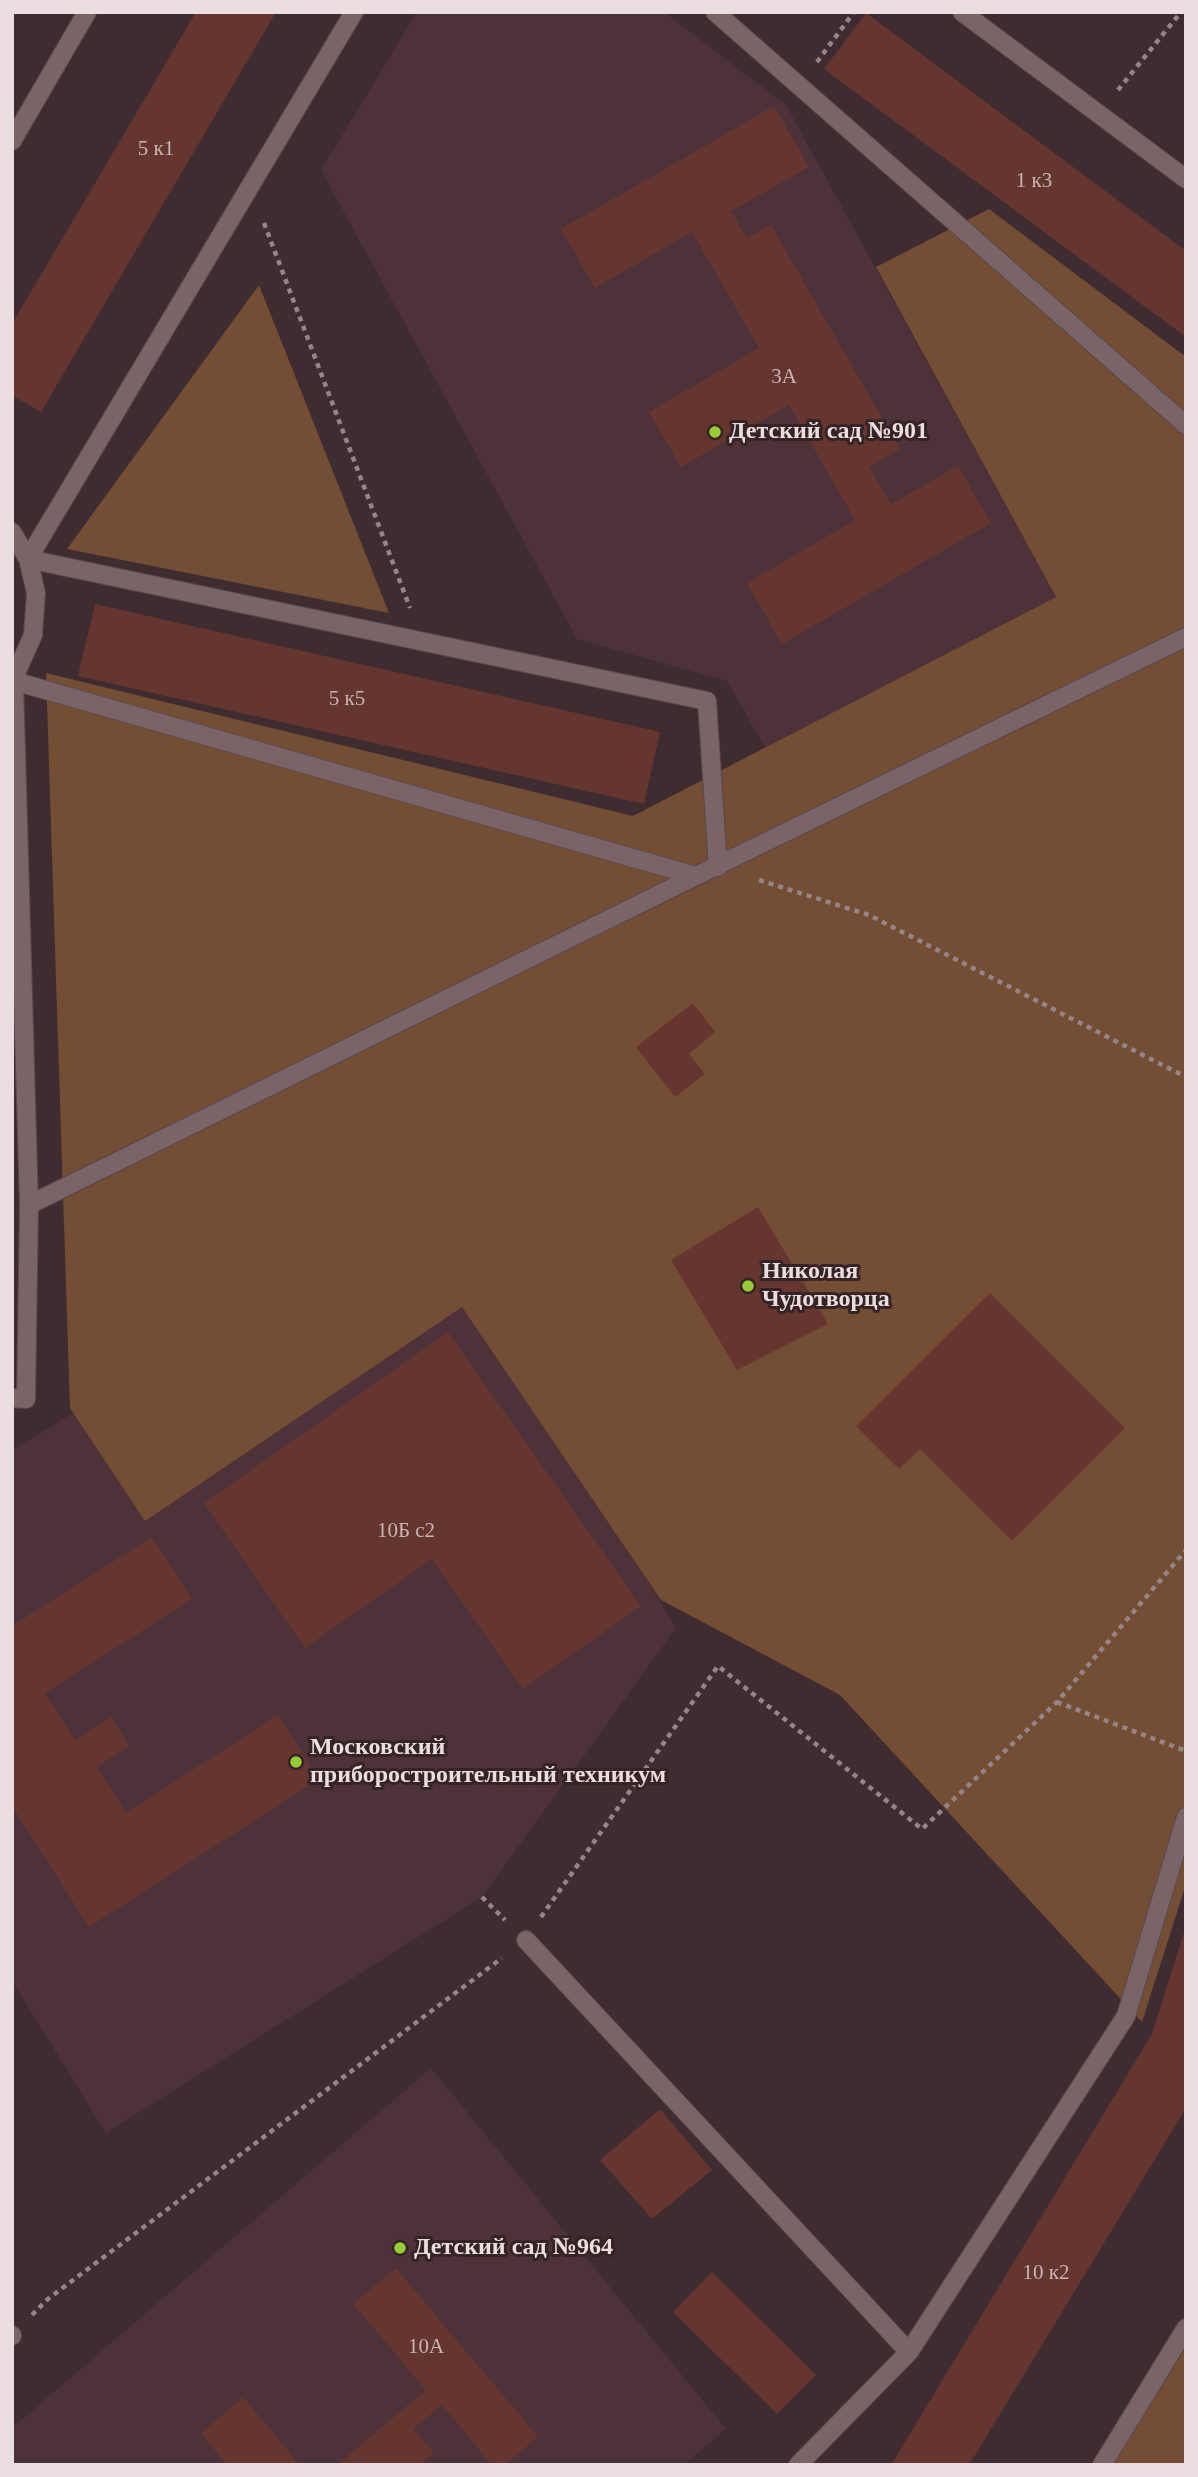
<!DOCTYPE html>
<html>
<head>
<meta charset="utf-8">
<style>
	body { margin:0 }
	#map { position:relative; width:1198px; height:2477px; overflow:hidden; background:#3f2c30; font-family:Georgia,serif }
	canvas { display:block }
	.frame { position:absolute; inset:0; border:14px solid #ebdee0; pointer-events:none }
</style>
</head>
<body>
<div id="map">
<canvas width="1198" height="2477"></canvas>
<div class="frame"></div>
</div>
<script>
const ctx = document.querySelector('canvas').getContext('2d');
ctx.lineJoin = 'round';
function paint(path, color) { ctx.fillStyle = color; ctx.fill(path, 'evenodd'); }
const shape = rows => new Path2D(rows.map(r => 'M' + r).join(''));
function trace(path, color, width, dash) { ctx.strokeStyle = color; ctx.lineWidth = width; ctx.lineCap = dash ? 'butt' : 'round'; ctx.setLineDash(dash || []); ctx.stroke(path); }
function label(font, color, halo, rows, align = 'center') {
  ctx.font = font + ' Georgia,serif'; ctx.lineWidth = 6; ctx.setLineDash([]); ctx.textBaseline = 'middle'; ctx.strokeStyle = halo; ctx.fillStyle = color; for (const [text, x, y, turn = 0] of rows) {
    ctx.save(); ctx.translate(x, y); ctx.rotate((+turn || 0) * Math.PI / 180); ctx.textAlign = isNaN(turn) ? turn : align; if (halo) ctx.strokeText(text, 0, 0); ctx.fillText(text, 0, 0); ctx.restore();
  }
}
const built = shape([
	[417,12,664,12,786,105,1056,597,765,748,727,681,577,639,321,170],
	[420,1204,676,1628,482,1897,106,2133,12,1981,12,1450],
	[431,2068,726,2429,684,2465,12,2465,12,2428]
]);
const green = shape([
	[989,209,1186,357,1186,1884,1142,2022,840,1695,661,1600,462,1307,145,1521,70,1408,46,673,633,816,1056,597,876,267],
	[259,285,389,613,67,549],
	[1186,2347,1186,2465,1113,2465]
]);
const building = shape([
	[196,12,276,12,41,412,12,395,12,324],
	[866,13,1186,251,1186,337,824,69],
	[774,106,809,167,731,211,747,238,771,225,900,449,869,467,891,504,958,466,991,523,782,644,747,583,855,520,789,405,681,467,649,412,759,348,692,232,595,288,561,229],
	[95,604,660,732,644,804,78,676],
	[693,1003,715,1032,689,1054,705,1074,675,1097,636,1047],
	[758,1207,828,1324,737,1370,671,1260],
	[990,1293,1125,1428,1012,1541,920,1449,899,1469,856,1426],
	[448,1332,641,1606,523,1689,432,1559,305,1648,204,1503],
	[152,1537,192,1599,45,1693,75,1740,111,1717,129,1746,97,1767,126,1813,278,1715,319,1779,89,1927,12,1806,12,1626],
	[1186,1926,1186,2108,969,2465,891,2465,1152,2034],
	[660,2109,712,2170,652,2219,600,2160],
	[396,2268,538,2437,504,2465,492,2465,442,2405,413,2429,434,2453,420,2465,337,2465,426,2390,353,2304],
	[712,2272,816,2375,777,2414,673,2312],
	[243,2397,300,2465,227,2465,201,2433]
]);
const path = shape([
	[817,62,854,12],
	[1118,90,1181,12],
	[264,223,410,608],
	[759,880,869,915,1186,1077],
	[1057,1702,1186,1751],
	[482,1897,505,1920],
	[541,1917,718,1666,922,1829,1057,1702,1186,1550],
	[32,2315,48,2299,502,1958]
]);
const service = shape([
	[354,12,28,559,707,701,718,867],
	[715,12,1186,425],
	[962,12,1186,179],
	[12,141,87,12],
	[12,532,28,559,36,593,33,635,12,682],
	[14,681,696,876,1186,637],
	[14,681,29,1205],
	[12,1398,26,1399,29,1205,696,876],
	[526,1940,909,2352],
	[12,2335,12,2336],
	[798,2465,909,2352,1126,2016,1186,1817],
	[1102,2465,1186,2328]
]);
const markers = [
	[715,432,7,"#97cc38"],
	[748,1286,7,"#97cc38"],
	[296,1762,7,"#97cc38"],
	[400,2248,7,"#97cc38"]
];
const numberNames = [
	["5 к1",156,149],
	["1 к3",1034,181],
	["3А",784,377],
	["5 к5",347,699],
	["10Б с2",406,1531],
	["10 к2",1046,2273],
	["10А",426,2347]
];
const poiNames = [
	["Детский сад №901",729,432],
	["Николая",762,1272],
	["Чудотворца",762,1300],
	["Московский",310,1748],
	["приборостроительный техникум",310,1776],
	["Детский сад №964",414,2248]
];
paint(built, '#4d3339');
paint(green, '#734d34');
paint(building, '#65362f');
trace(service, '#58494c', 20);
trace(path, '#958588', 4.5, [5, 5]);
trace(service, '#7a6468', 18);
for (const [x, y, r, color] of markers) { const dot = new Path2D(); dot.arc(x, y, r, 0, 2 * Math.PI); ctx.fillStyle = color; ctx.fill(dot); trace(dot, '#352326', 2.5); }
label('21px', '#cab4b4', null, numberNames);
label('bold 24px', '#ebdee0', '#352326', poiNames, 'left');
</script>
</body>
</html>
